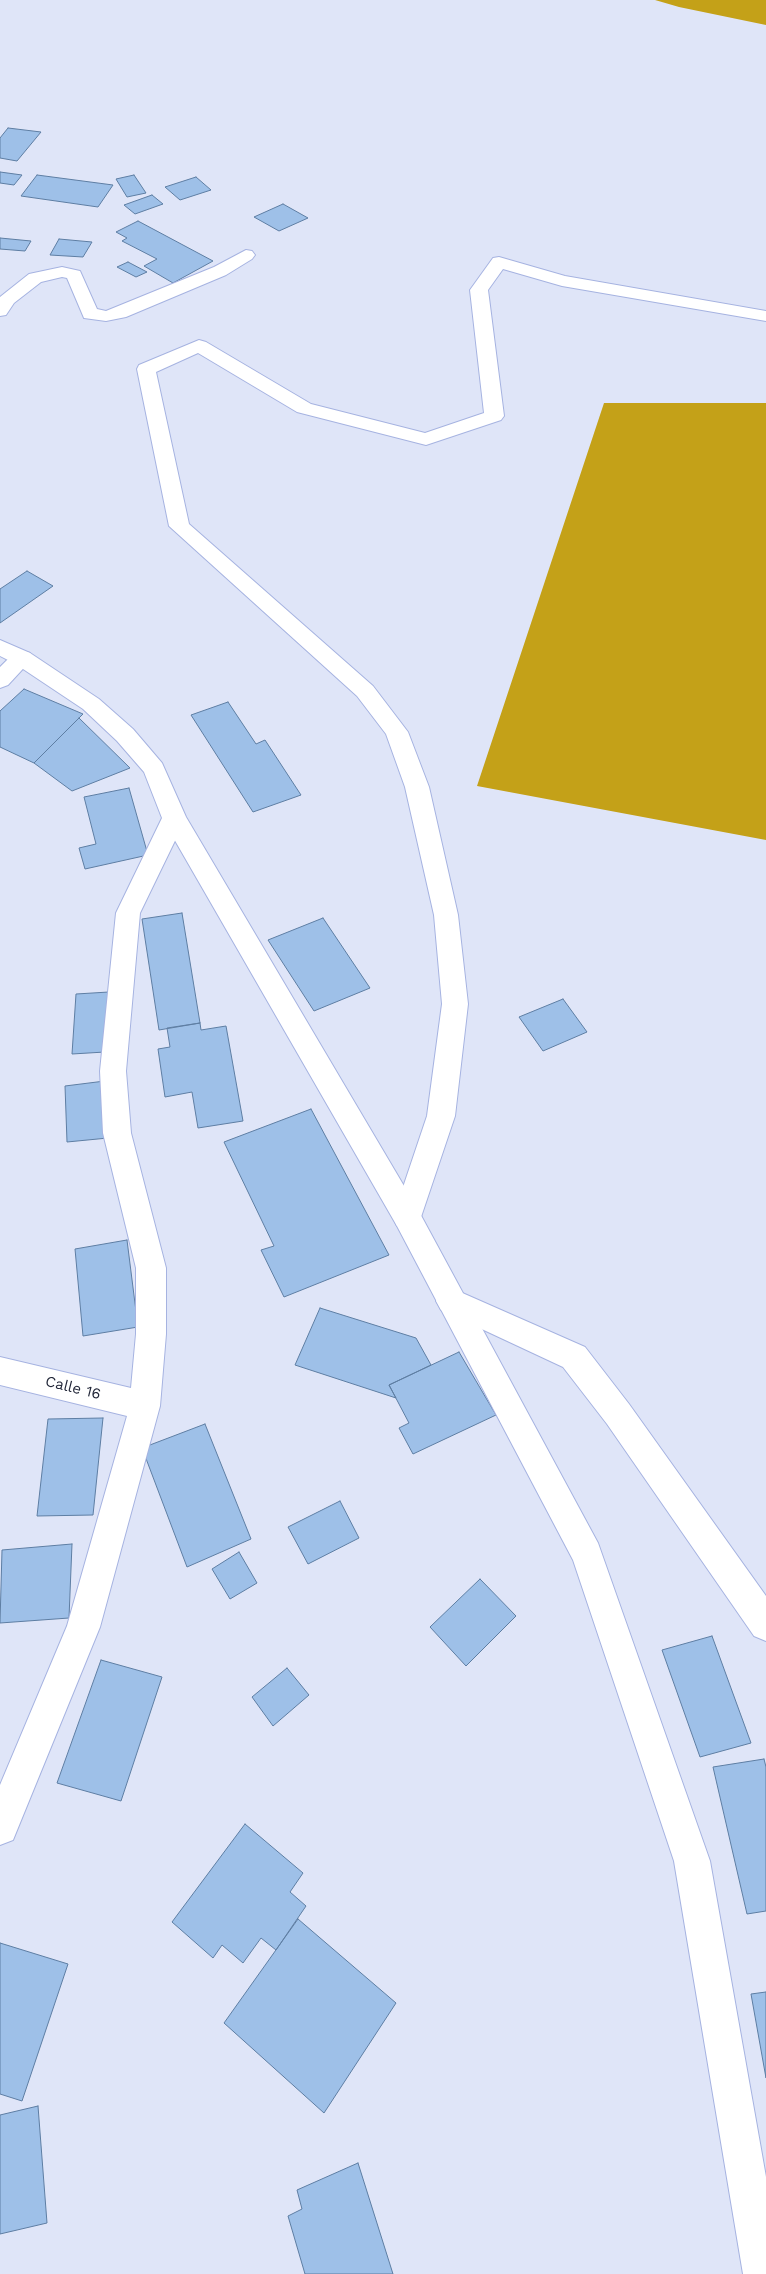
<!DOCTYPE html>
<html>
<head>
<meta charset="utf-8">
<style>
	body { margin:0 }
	canvas { display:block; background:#dfe5f8 }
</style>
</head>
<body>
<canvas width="766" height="2274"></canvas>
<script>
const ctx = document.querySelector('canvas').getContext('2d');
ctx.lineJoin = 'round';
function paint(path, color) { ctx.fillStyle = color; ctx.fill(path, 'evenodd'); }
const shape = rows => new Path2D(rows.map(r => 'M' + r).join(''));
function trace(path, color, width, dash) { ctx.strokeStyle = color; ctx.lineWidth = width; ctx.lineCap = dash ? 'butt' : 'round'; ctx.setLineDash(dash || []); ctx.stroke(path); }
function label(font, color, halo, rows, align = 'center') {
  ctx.font = font + ' "Work Sans",sans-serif'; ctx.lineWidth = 4.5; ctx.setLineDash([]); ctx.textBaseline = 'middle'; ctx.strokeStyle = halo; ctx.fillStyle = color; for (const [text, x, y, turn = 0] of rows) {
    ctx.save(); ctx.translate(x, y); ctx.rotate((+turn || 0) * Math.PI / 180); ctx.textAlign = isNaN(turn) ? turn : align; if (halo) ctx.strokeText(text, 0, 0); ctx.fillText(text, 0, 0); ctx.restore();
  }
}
const forest = shape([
	[655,0,766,0,766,25,679,7],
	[604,403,766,403,766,840,477,786]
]);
const building = shape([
	[8,128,41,132,17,161,0,158,0,138,8,128],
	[0,172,22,175,14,185,0,183,0,172],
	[37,175,113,185,98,207,21,196,37,175],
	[134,175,146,193,127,197,116,179,134,175],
	[196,177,211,190,180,200,165,187,196,177],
	[152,195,163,204,135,214,124,205,152,195],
	[283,204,308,218,279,231,254,217,283,204],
	[138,221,213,261,173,283,144,266,157,259,122,241,127,238,116,232,138,221],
	[0,238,31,241,25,251,0,249,0,238],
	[59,239,92,242,83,257,50,255,59,239],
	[128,262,147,272,136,277,117,267,128,262],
	[27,571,53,586,0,623,0,589,27,571],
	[24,689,83,714,34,763,0,747,0,711,24,689],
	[228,702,256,744,265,740,301,795,253,812,191,715,228,702],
	[79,718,130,768,72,791,34,763,79,718],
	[129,788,148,855,85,869,79,848,96,844,84,797,129,788],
	[182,913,200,1023,159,1030,142,919,182,913],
	[323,918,370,988,314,1011,268,940,323,918],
	[109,992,105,1052,72,1054,76,994,109,992],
	[563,999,587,1032,543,1051,519,1017,563,999],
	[200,1023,201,1030,226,1026,243,1121,198,1128,192,1092,165,1097,158,1049,170,1047,167,1028,200,1023],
	[105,1081,108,1138,67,1142,65,1086,105,1081],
	[311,1109,389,1255,284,1297,261,1250,274,1246,224,1142,311,1109],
	[127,1240,138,1327,83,1336,75,1249,127,1240],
	[320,1308,416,1338,431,1365,389,1385,396,1398,295,1365,320,1308],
	[459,1352,496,1415,413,1454,399,1428,409,1423,389,1385,459,1352],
	[103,1418,93,1515,37,1516,48,1419,103,1418],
	[205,1424,251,1539,187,1567,142,1448,205,1424],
	[340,1501,359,1538,308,1564,288,1527,340,1501],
	[72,1544,69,1618,0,1623,2,1550,72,1544],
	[239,1552,257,1583,230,1599,212,1569,239,1552],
	[480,1579,516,1616,466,1666,430,1627,480,1579],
	[712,1636,751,1743,700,1757,662,1650,712,1636],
	[101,1660,162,1677,121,1801,57,1783,101,1660],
	[287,1668,309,1695,273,1726,252,1697,287,1668],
	[764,1759,766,1767,766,1911,747,1914,713,1767,764,1759],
	[245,1824,303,1873,290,1892,306,1906,276,1950,261,1938,243,1963,222,1945,213,1958,172,1922,245,1824],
	[298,1919,396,2003,324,2113,224,2023,298,1919],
	[0,1943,68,1964,22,2101,0,2094,0,1943],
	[766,1992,766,2078,751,1994,766,1992],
	[38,2106,47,2223,0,2234,0,2115,38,2106],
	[358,2163,393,2274,305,2274,288,2216,302,2209,297,2190,358,2163]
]);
const minor = shape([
	[246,250,252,251,255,255,252,259,226,275,126,317,106,321,84,318,67,278,62,277,41,282,14,303,6,315,0,316,0,297,29,274,62,267,80,271,97,309,106,311,214,267,246,250],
	[499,257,565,276,766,311,766,321,562,286,503,269,488,290,504,416,501,420,426,445,297,412,198,353,156,372,189,524,373,686,408,732,429,787,458,915,468,1004,455,1116,421,1217,417,1226,407,1229,397,1226,393,1217,427,1116,442,1004,434,915,405,787,386,734,357,696,169,526,137,369,139,365,199,340,206,342,311,404,425,433,484,413,470,290,493,258,499,257],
	[22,651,30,653,33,658,8,685,0,688,0,667,14,653,22,651],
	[174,809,182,812,186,818,140,913,126,1071,131,1133,166,1268,166,1334,160,1406,100,1627,13,1840,0,1845,0,1785,67,1626,127,1416,0,1385,0,1357,131,1388,136,1334,136,1268,103,1133,100,1071,116,913,162,818,166,812,174,809],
	[451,1288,585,1347,629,1404,766,1596,766,1641,754,1636,607,1424,563,1367,441,1310,436,1301,441,1292,451,1288]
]);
const major = shape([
	[0,640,30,653,99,699,133,729,162,763,186,817,417,1208,598,1543,710,1861,766,2177,766,2274,743,2274,674,1861,573,1560,397,1226,162,818,144,772,117,741,83,709,14,663,0,656,0,640]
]);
const streetNames = [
	["Calle 16",73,1388,14]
];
paint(forest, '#c4a118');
paint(building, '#9ec0e8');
trace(building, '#5e7ea3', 1);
trace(minor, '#a6b3e1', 2);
trace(major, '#a6b3e1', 2);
paint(minor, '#fff');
paint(major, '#fff');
label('15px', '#222739', '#fff', streetNames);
</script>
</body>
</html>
